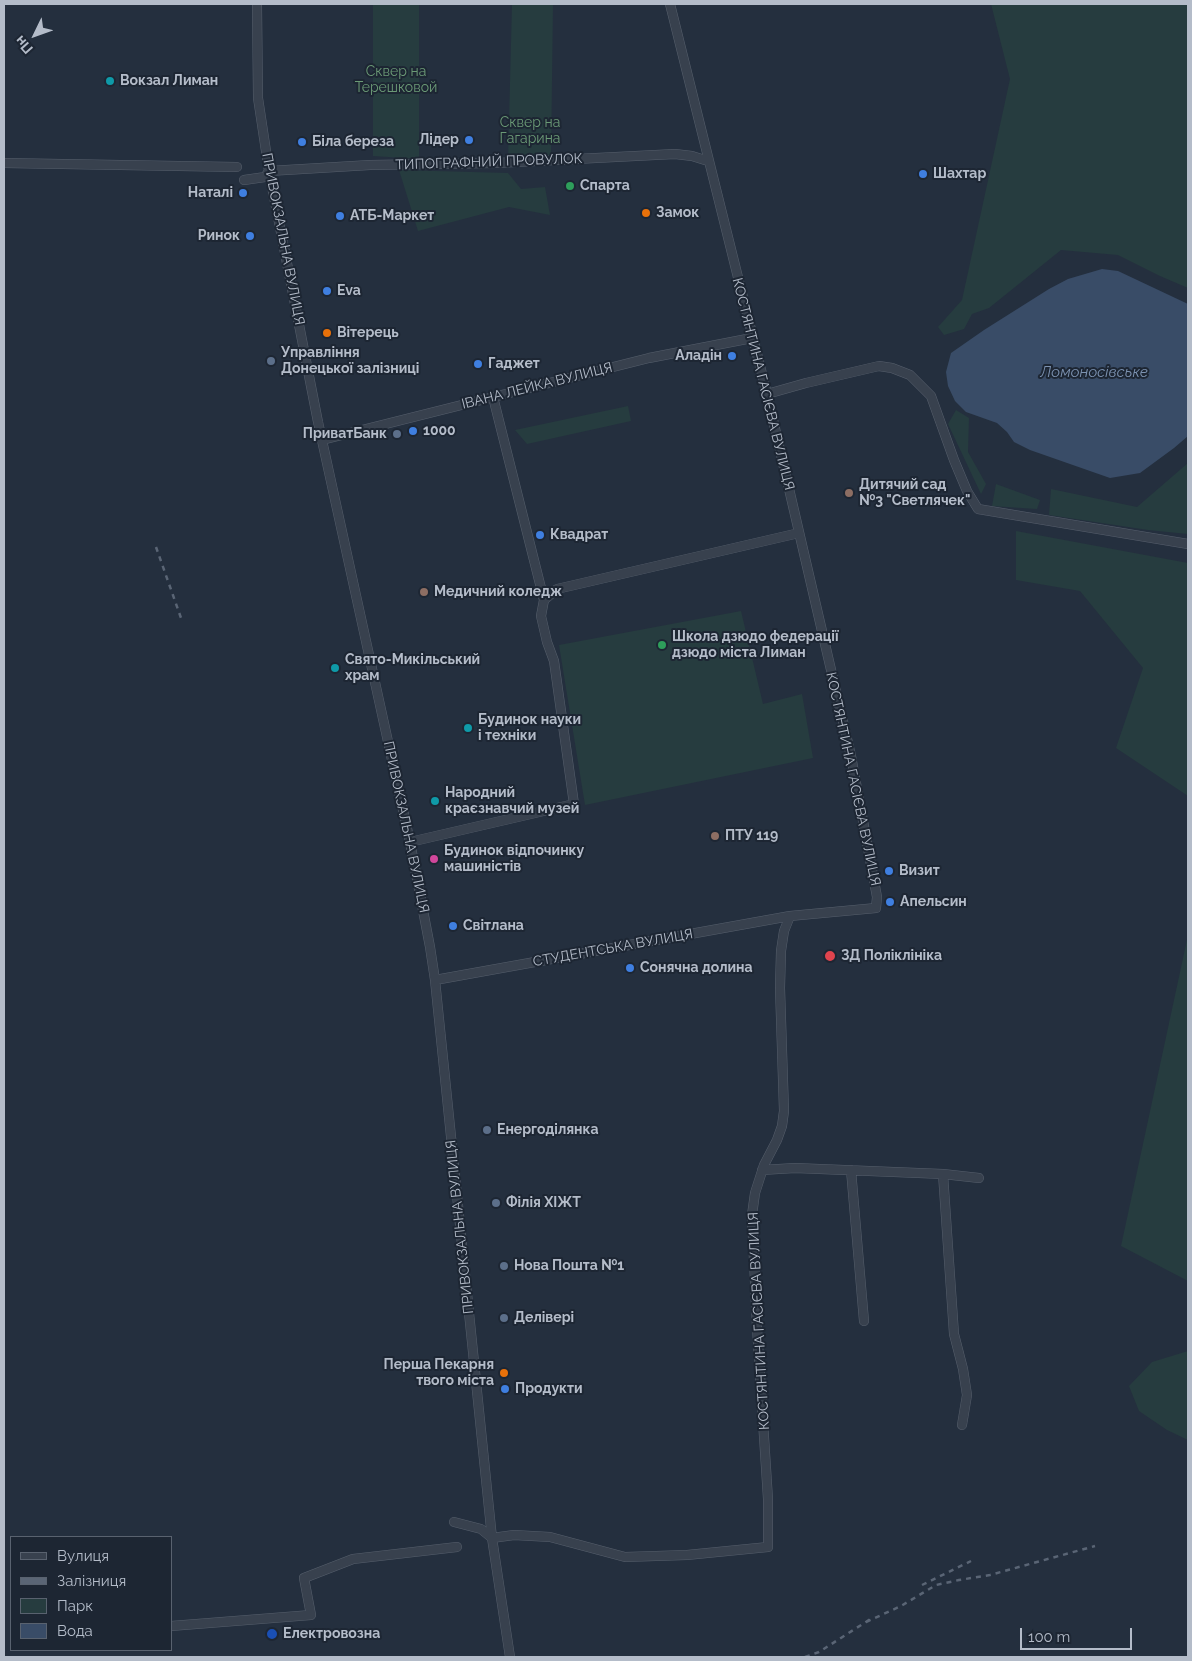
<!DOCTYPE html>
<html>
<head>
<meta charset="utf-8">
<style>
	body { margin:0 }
	#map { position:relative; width:1192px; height:1661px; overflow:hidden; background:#242f3e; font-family:Raleway,sans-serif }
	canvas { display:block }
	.frame { position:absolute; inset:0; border:5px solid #b4bcc9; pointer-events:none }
	.legend { position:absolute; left:10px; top:1536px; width:162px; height:115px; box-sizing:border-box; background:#1d2633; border:1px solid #59626f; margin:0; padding:6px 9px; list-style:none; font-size:15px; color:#b4bcc9 }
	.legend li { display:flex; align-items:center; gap:10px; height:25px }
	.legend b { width:25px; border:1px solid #59626f }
	.north { position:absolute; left:10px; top:10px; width:50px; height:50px; -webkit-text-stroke:4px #1d2633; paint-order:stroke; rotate:228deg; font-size:14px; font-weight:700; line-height:20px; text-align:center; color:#b4bcc9 }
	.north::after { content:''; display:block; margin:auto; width:18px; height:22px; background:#b4bcc9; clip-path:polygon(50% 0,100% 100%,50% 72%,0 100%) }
	.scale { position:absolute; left:1020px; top:1628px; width:112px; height:22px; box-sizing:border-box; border:2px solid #b4bcc9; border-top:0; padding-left:6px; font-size:15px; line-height:18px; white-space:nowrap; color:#b4bcc9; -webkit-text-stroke:4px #1d2633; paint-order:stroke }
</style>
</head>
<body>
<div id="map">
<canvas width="1192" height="1661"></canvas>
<div class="frame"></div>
<ul class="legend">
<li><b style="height:6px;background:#38414e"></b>Вулиця</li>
<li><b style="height:6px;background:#5a6575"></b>Залізниця</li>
<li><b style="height:14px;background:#263c3f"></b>Парк</li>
<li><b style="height:14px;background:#394c67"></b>Вода</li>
</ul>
<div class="north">Пн</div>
<div class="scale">100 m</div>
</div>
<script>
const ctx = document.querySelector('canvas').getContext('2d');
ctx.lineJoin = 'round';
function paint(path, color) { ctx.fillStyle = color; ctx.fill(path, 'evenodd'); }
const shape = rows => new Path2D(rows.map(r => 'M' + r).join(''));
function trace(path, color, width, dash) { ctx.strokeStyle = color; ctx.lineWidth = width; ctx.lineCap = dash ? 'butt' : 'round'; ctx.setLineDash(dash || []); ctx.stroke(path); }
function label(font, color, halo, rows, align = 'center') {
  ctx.font = font + ' Raleway,sans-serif'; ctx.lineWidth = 4; ctx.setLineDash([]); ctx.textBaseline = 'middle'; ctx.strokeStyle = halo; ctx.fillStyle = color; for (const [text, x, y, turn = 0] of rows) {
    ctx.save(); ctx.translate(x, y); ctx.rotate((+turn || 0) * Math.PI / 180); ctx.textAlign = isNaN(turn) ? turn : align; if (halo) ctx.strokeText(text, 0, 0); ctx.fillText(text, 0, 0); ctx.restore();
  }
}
const green = shape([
	[373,4,419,4,419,159,373,156],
	[512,4,553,4,551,157,508,161],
	[991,4,1188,4,1188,288,1160,276,1118,255,1061,250,989,308,972,314,964,329,944,335,938,327,962,300,1010,79],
	[399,170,508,173,521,189,545,187,550,215,509,207,418,231],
	[628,406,631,421,527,444,515,430],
	[956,410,969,418,968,452,986,484,981,494,948,424],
	[1188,463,1188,534,1148,530,1049,515,1051,489,1137,507],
	[996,484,1040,500,1037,509,992,506],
	[1016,531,1188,563,1188,796,1116,748,1143,668,1080,591,1016,580],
	[741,611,763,704,802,694,813,758,585,805,559,645],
	[1188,935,1188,1281,1121,1246],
	[1188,1351,1188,1440,1167,1430,1139,1411,1129,1386,1152,1362]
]);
const water = shape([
	[1102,269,1118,271,1188,304,1188,436,1174,448,1140,473,1110,478,1030,450,1014,442,1007,432,997,423,966,412,955,401,948,386,946,372,951,353,984,330,1049,289,1068,279]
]);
const street = shape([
	[257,4,258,98,269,171,318,422,410,842,430,947,435,980,492,1538,510,1657],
	[4,163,237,167],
	[244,180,265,177,269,171,370,165,497,163,675,154,692,156,708,161],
	[767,394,806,383,879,366,892,368,910,375,931,396,954,460,967,491,978,509,1188,544],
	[322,440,649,358,752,338],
	[544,600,557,589,799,533],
	[410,842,574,804,554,661,547,642,541,616,544,600,493,397],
	[435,980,790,916],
	[762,1170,795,1168,943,1174,979,1178],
	[851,1170,864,1321],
	[943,1174,954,1334,963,1369,967,1395,962,1425],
	[454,1522,481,1529,492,1538,514,1535,550,1537,625,1557,687,1555,768,1547,768,1499,757,1328,752,1215,755,1193,764,1165,777,1140,782,1126,784,1111,780,988,781,951,784,931,790,916,876,908,877,897,851,756,767,394,670,4],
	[171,1626,311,1615,304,1578,353,1559,457,1547]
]);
const rail = shape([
	[156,547,181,618],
	[922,1585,971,1561],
	[866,1622,901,1606,936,1585,959,1580,990,1575,1095,1546],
	[805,1657,819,1652,872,1618]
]);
const markers = [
	[110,81,5,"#0f9aa8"],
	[469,140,5,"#3f7fe0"],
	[302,142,5,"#3f7fe0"],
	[923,174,5,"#3f7fe0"],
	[570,186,5,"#2e9e5b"],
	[243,193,5,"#3f7fe0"],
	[646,213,5,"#e8710a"],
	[340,216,5,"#3f7fe0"],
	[250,236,5,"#3f7fe0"],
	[327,291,5,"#3f7fe0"],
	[327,333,5,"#e8710a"],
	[732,356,5,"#3f7fe0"],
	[271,361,5,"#5c6f8a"],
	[478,364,5,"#3f7fe0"],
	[413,431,5,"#3f7fe0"],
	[397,434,5,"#5c6f8a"],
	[849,493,5,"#8d6e63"],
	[540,535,5,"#3f7fe0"],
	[424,592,5,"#8d6e63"],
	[662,645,5,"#2e9e5b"],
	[335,668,5,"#0f9aa8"],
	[468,728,5,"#0f9aa8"],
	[435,801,5,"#0f9aa8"],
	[715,836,5,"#8d6e63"],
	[434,859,5,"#d1479c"],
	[889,871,5,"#3f7fe0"],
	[890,902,5,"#3f7fe0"],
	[453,926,5,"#3f7fe0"],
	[830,956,6,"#e0444e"],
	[630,968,5,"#3f7fe0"],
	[487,1130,5,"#5c6f8a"],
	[496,1203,5,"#5c6f8a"],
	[504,1266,5,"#5c6f8a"],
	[504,1318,5,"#5c6f8a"],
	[504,1373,5,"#e8710a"],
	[505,1389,5,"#3f7fe0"],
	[272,1634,6,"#1a4fb4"]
];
const parkNames = [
	["Сквер на",396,72],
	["Терешковой",396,88],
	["Сквер на",530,123],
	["Гагарина",530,139]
];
const poiNames = [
	["Вокзал Лиман",120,81],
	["Лідер",459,140,"right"],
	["Біла береза",312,142],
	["Шахтар",933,174],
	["Спарта",580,186],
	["Наталі",233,193,"right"],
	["Замок",656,213],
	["АТБ-Маркет",350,216],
	["Ринок",240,236,"right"],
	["Eva",337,291],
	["Вітерець",337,333],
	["Управління",281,353],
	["Донецької залізниці",281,369],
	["Аладін",722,356,"right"],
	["Гаджет",488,364],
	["1000",423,431],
	["ПриватБанк",387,434,"right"],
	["Дитячий сад",859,485],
	["№3 \"Светлячек\"",859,501],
	["Квадрат",550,535],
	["Медичний коледж",434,592],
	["Школа дзюдо федерації",672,637],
	["дзюдо міста Лиман",672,653],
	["Свято-Микільський",345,660],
	["храм",345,676],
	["Будинок науки",478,720],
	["і техніки",478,736],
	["Народний",445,793],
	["краєзнавчий музей",445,809],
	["ПТУ 119",725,836],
	["Будинок відпочинку",444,851],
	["машиністів",444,867],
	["Визит",899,871],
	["Апельсин",900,902],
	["Світлана",463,926],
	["ЗД Поліклініка",841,956],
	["Сонячна долина",640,968],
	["Енергоділянка",497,1130],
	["Філія ХІЖТ",506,1203],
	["Нова Пошта №1",514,1266],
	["Делівері",514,1318],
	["Перша Пекарня",494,1365,"right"],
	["твого мiста",494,1381,"right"],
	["Продукти",515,1389],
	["Електровозна",283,1634]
];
const streetNames = [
	["ТИПОГРАФНИЙ ПРОВУЛОК",489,162,-2],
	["ПРИВОКЗАЛЬНА ВУЛИЦЯ",283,239,79],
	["КОСТЯНТИНА ГАСІЄВА ВУЛИЦЯ",763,384,76],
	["ІВАНА ЛЕЙКА ВУЛИЦЯ",537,386,-14],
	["КОСТЯНТИНА ГАСІЄВА ВУЛИЦЯ",853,779,78],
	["ПРИВОКЗАЛЬНА ВУЛИЦЯ",406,827,78],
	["СТУДЕНТСЬКА ВУЛИЦЯ",613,948,-10],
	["ПРИВОКЗАЛЬНА ВУЛИЦЯ",460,1227,-96],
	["КОСТЯНТИНА ГАСІЄВА ВУЛИЦЯ",759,1321,-93]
];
const waterNames = [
	["Ломоносівське",1094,372]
];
paint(green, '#263c3f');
paint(water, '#394c67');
trace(street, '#565f6c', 10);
trace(street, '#38414e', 9);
trace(rail, '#5a6575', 2.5, [5, 5]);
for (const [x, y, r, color] of markers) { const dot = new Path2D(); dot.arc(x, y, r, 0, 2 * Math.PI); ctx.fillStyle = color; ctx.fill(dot); trace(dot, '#1d2633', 2); }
label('14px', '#6b9a76', '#1d2633', parkNames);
label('bold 14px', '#b4bcc9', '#1d2633', poiNames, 'left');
label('14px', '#b4bcc9', '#1d2633', streetNames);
label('italic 15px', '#7c92b1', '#1d2633', waterNames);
</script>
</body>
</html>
